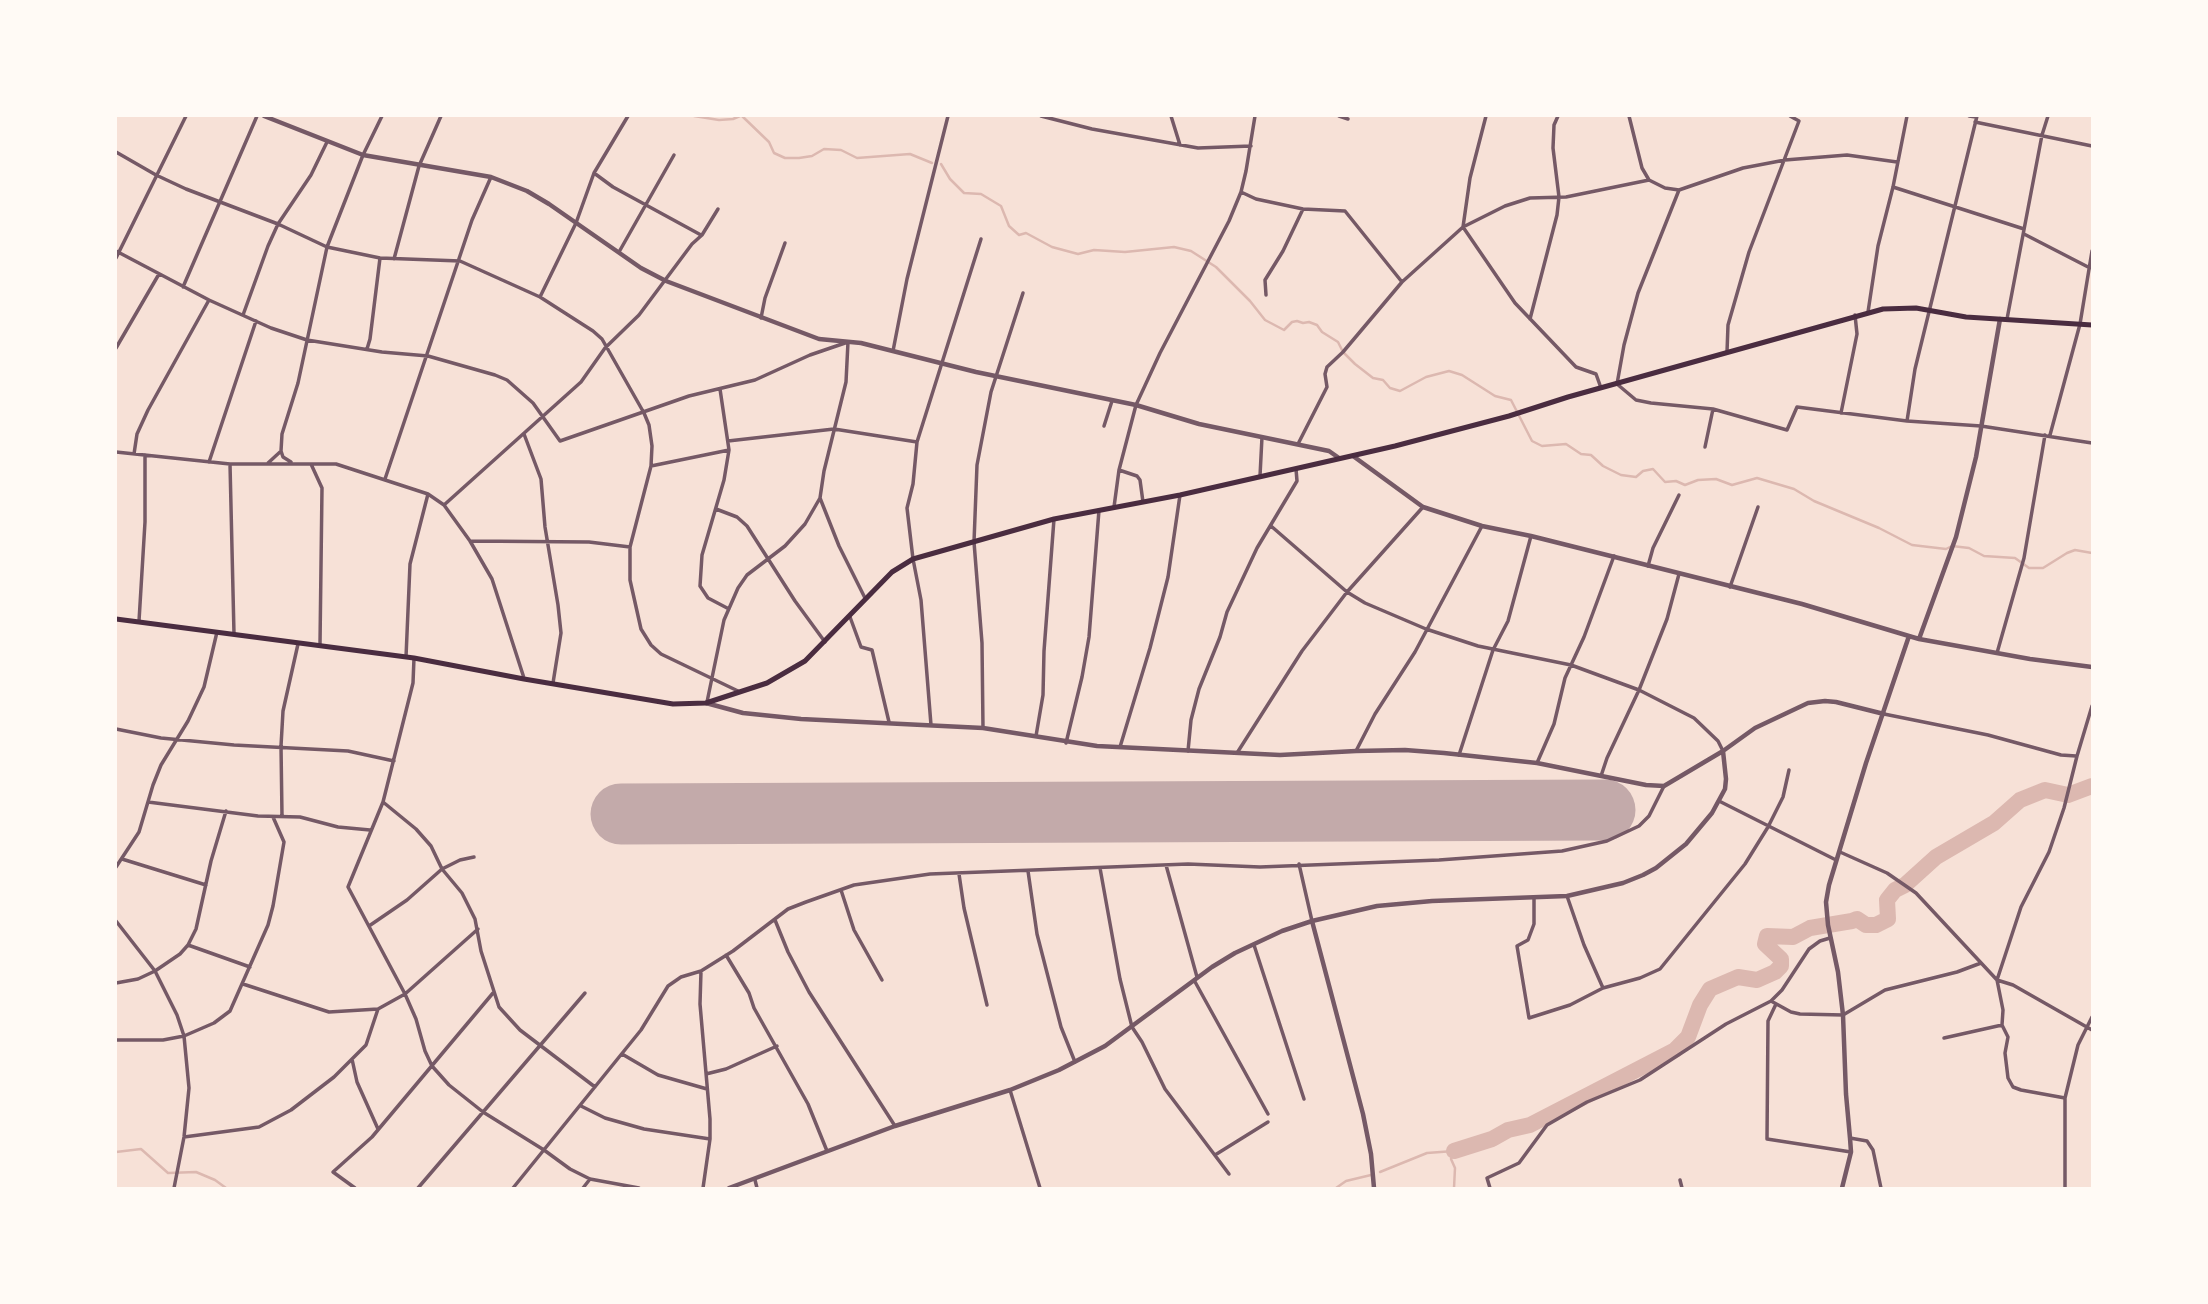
<!DOCTYPE html>
<html>
<head>
<meta charset="utf-8">
<style>
	body { margin:0 }
	#map { position:relative; width:2208px; height:1304px; overflow:hidden; background:#f7e1d7; font-family:"IBM Plex Sans",sans-serif }
	canvas { display:block }
	.frame { position:absolute; inset:0; border:117px solid #fffaf5; pointer-events:none }
</style>
</head>
<body>
<div id="map">
<canvas width="2208" height="1304"></canvas>
<div class="frame"></div>
</div>
<script>
const ctx = document.querySelector('canvas').getContext('2d');
ctx.lineJoin = 'round';
const shape = rows => new Path2D(rows.map(r => 'M' + r).join(''));
function trace(path, color, width, dash) { ctx.strokeStyle = color; ctx.lineWidth = width; ctx.lineCap = dash ? 'butt' : 'round'; ctx.setLineDash(dash || []); ctx.stroke(path); }
const stream = shape([
	[694,116,719,120,733,119,740,116],
	[742,116,769,142,774,153,785,158,799,158,812,156,824,149,841,150,857,158,910,154,932,163],
	[941,164,950,179,964,193,981,194,1001,206,1009,226,1019,235,1026,233,1052,247,1078,254,1094,250,1125,252,1174,247,1191,251,1216,267,1250,301,1265,320,1284,330,1292,322,1297,321,1303,323,1309,322,1317,325,1322,332,1338,342,1343,352,1355,364,1373,378,1383,380,1390,388,1400,391,1426,377,1449,371,1462,375,1495,396,1511,400,1532,441,1542,446,1566,444,1581,454,1591,455,1603,466,1621,475,1636,477,1643,471,1653,469,1665,482,1676,481,1685,485,1698,480,1716,479,1732,485,1757,478,1794,489,1814,501,1879,528,1912,545,1946,549,1952,546,1969,548,1984,556,2015,558,2029,568,2043,568,2067,553,2075,550,2092,553],
	[116,1152,141,1149,168,1173,196,1172,215,1180,226,1188],
	[1380,1172,1427,1153,1454,1151,1451,1159,1455,1168,1454,1188],
	[1336,1188,1346,1181,1371,1175]
]);
const river = shape([
	[1454,1151,1492,1139,1508,1130,1530,1125,1675,1050,1688,1037,1700,1005,1710,989,1738,977,1757,980,1775,972,1781,966,1781,959,1765,944,1767,936,1793,937,1810,928,1852,921,1857,919,1866,925,1876,925,1888,919,1887,900,1895,890,1905,885,1936,857,1994,823,2020,800,2045,790,2068,795,2092,786]
]);
const runway = shape([
	[621,814,1605,810]
]);
const minor = shape([
	[1041,116,1092,129,1198,148,1251,146],
	[1171,116,1180,145],
	[1339,116,1348,119],
	[1486,116,1470,178,1463,227,1515,303,1576,367,1596,374,1601,388],
	[1629,116,1642,168,1649,180,1665,188,1679,190,1743,168,1785,160,1847,155,1897,162],
	[1969,116,1976,117],
	[1975,122,2092,146],
	[116,152,156,175,186,189,278,224,327,247,380,258,460,261,540,297,593,331,602,339,644,413,649,425,652,446,651,466,630,547,630,580,641,629,651,645,661,654,738,691],
	[594,173,613,187,701,235],
	[1893,187,2024,229],
	[1679,190,1638,293,1624,345,1617,384,1636,400,1651,403,1713,409,1787,430,1797,407,1907,421,1981,426,2092,443],
	[1241,192,1256,199,1303,209,1345,211,1402,282],
	[2024,234,2090,268],
	[116,251,209,300,271,328,307,340,382,352,428,356,495,375,507,380,533,403,560,441,689,396,755,380,810,355,848,342,846,382,824,471,820,498,805,524,785,546,747,575,738,588,724,620,707,702],
	[619,252,674,155],
	[116,258,186,116],
	[394,259,419,166,441,116],
	[183,287,257,116],
	[1266,295,1265,280,1283,251,1303,209],
	[540,297,576,223,594,173,628,116],
	[1868,312,1878,246,1893,187,1907,116],
	[243,315,268,246,278,224,311,175,327,142],
	[761,318,765,298,785,243],
	[1530,319,1557,215,1559,197,1553,148,1554,125,1558,116],
	[2007,319,2042,135,2048,116],
	[116,348,159,274],
	[367,349,370,339,380,258],
	[893,351,907,279,948,116],
	[1727,352,1728,325,1749,252,1799,121,1790,116],
	[720,389,729,450,724,480,702,555,700,586,708,598,729,609],
	[1841,413,1857,334,1855,315],
	[1907,421,1915,369,1977,116],
	[1104,426,1112,401],
	[524,434,541,479,545,527,558,605,561,633,553,683],
	[2050,435,2080,324,2092,251],
	[728,441,834,429,917,442],
	[1298,444,1327,387,1325,374,1327,367,1343,352,1402,282,1463,227,1505,206,1530,198,1566,197,1649,180],
	[1705,447,1713,409],
	[116,452,230,464,336,464,428,494,444,505,470,541,492,579,524,678],
	[134,454,137,434,148,410,209,300],
	[209,462,256,321],
	[291,462,283,457,281,451,282,434,298,383,327,247,363,155,382,116],
	[268,463,280,452],
	[230,464,234,634],
	[311,464,322,488,320,644],
	[651,466,729,450],
	[1119,470,1137,476,1140,480,1143,502],
	[1260,476,1262,437],
	[385,479,472,220,491,177],
	[820,498,839,546,865,598],
	[444,505,581,382,605,348,639,315,692,244,702,235,718,209],
	[1114,507,1119,470,1136,405,1160,353,1229,221,1241,192,1246,171,1255,116],
	[716,509,737,517,747,526,795,601,825,642],
	[1271,526,1347,592,1365,603,1426,629,1478,646,1571,665,1639,690,1694,718,1718,741,1723,751],
	[470,541,589,542,630,547],
	[1648,566,1653,548,1679,495],
	[1730,587,1758,507],
	[850,617,861,647,872,650,889,722],
	[139,621,145,522,145,455],
	[1997,653,2024,558,2045,435],
	[406,657,410,564,428,494],
	[414,658,413,683,383,802,348,887,405,994,416,1019,425,1051,432,1066,449,1085,483,1112,544,1150,570,1169,590,1179,639,1188],
	[1884,714,1988,735,2061,755,2076,756],
	[931,725,921,600,913,559,907,508,913,484,917,442,981,239],
	[983,728,982,643,974,542,977,465,991,392,1023,293],
	[116,729,161,738,234,745,348,751,394,761],
	[1036,736,1043,695,1044,651,1054,519],
	[1066,743,1082,677,1089,637,1099,510],
	[1120,747,1150,648,1168,577,1180,495],
	[1188,751,1191,720,1199,689,1220,637,1227,612,1257,548,1297,481,1296,469],
	[1356,751,1375,714,1415,652,1482,526],
	[1237,753,1302,651,1347,592,1423,507],
	[1459,755,1493,650,1508,621,1531,536],
	[1537,763,1554,724,1565,678,1584,637,1614,556],
	[1601,776,1607,758,1639,690,1667,619,1679,574],
	[1719,801,1836,860],
	[148,802,258,816,300,817,338,827,370,830],
	[383,802,416,829,431,846,442,869,462,893,475,919,481,951,499,1007,520,1030,595,1087],
	[282,816,281,746,283,711,298,644],
	[1840,852,1887,873,1916,893,1997,980,2013,985,2092,1030],
	[122,859,206,885],
	[1299,864,1312,921],
	[1166,865,1197,977],
	[116,867,139,832,153,785,161,765,188,721,204,687,217,632],
	[1100,868,1120,979,1132,1027,1142,1042,1165,1089,1229,1174],
	[1028,871,1037,934,1061,1027,1075,1062],
	[959,874,964,908,987,1005],
	[841,890,854,930,882,980],
	[1567,896,1584,945,1603,988],
	[1534,898,1534,924,1528,940,1517,946,1529,1018,1570,1005,1603,988,1640,978,1660,969,1745,864,1768,827,1783,797,1789,770],
	[775,920,788,952,809,992,895,1126],
	[116,921,155,971,177,1015,184,1036,189,1088,184,1137,174,1188],
	[369,926,407,900,442,869,460,860,474,857],
	[188,945,250,967],
	[1254,945,1304,1099],
	[726,955,749,993,754,1008,808,1104,827,1151],
	[701,971,700,1004,710,1119,710,1139,703,1188],
	[1194,980,1268,1114],
	[116,983,138,979,155,971,180,954,188,945,196,929,211,861,226,811],
	[243,984,329,1012,378,1009,405,994,478,929],
	[1771,1001,1791,1012,1800,1014,1843,1015,1885,990,1957,972,1981,963],
	[1776,1004,1768,1021,1767,1139,1851,1152],
	[1944,1038,2002,1025],
	[116,1040,163,1040,184,1036,214,1023,230,1011,268,925,273,906,284,842,273,817],
	[622,1054,658,1075,707,1089],
	[352,1059,357,1082,378,1129],
	[706,1074,726,1069,777,1046],
	[1010,1090,1040,1188],
	[2065,1098,2021,1090,2013,1087,2008,1078,2005,1053,2008,1037,2002,1025,2003,1010,1997,980,2021,907,2049,852,2064,808,2077,756,2092,706],
	[581,1106,605,1118,644,1129,710,1139],
	[184,1137,259,1127,291,1110,334,1077,366,1045,378,1009],
	[1850,1138,1867,1141,1873,1150,1881,1188],
	[1215,1155,1268,1122],
	[755,1180,757,1188],
	[1680,1180,1682,1188],
	[355,1188,333,1172,372,1137,493,993],
	[418,1188,585,993],
	[513,1188,641,1030,668,986,681,977,701,971,733,951,788,909,806,902,854,885,930,874,1188,864,1260,867,1439,860,1562,851,1607,841,1639,826,1649,816,1664,786],
	[583,1188,590,1179],
	[1490,1188,1487,1178,1519,1163,1547,1125,1587,1102,1640,1080,1726,1024,1771,1001,1782,990,1809,949,1820,941,1830,938],
	[2065,1188,2065,1098,2078,1045,2092,1017]
]);
const tertiary = shape([
	[264,116,363,155,491,177,527,191,549,204,641,268,666,281,819,339,861,343,976,372,1136,405,1199,424,1329,451,1339,458],
	[1353,456,1423,507,1482,526,1531,536,1802,604,1919,639,2030,659,2092,667],
	[1919,639,1956,537,1976,457,2000,319],
	[706,703,743,713,801,719,983,728,1097,746,1280,755,1356,751,1405,750,1444,753,1537,763,1646,785,1664,786,1723,751,1755,728,1808,703,1825,701,1836,702,1884,714],
	[1312,921,1363,1114,1371,1154,1374,1188],
	[729,1188,895,1126,1010,1090,1059,1070,1105,1046,1212,967,1235,953,1282,931,1312,921,1377,906,1432,901,1567,896,1623,883,1643,875,1656,868,1686,844,1712,813,1725,789,1726,779,1723,751],
	[1842,1188,1851,1152,1850,1138,1846,1094,1843,1015,1838,972,1828,925,1826,902,1829,885,1866,763,1909,636]
]);
const secondary = shape([
	[116,619,414,658,524,679,673,704,706,703,767,683,805,661,892,572,913,559,1054,519,1180,495,1395,446,1509,416,1568,397,1883,309,1916,308,1966,317,2092,325]
]);
trace(stream, '#dcb8b0', 2.5);
trace(river, '#dcb8b0', 16);
trace(runway, '#c3aaaa', 61);
trace(minor, '#755966', 3.5);
trace(tertiary, '#755966', 4.5);
trace(secondary, '#4a2c40', 5);
</script>
</body>
</html>
